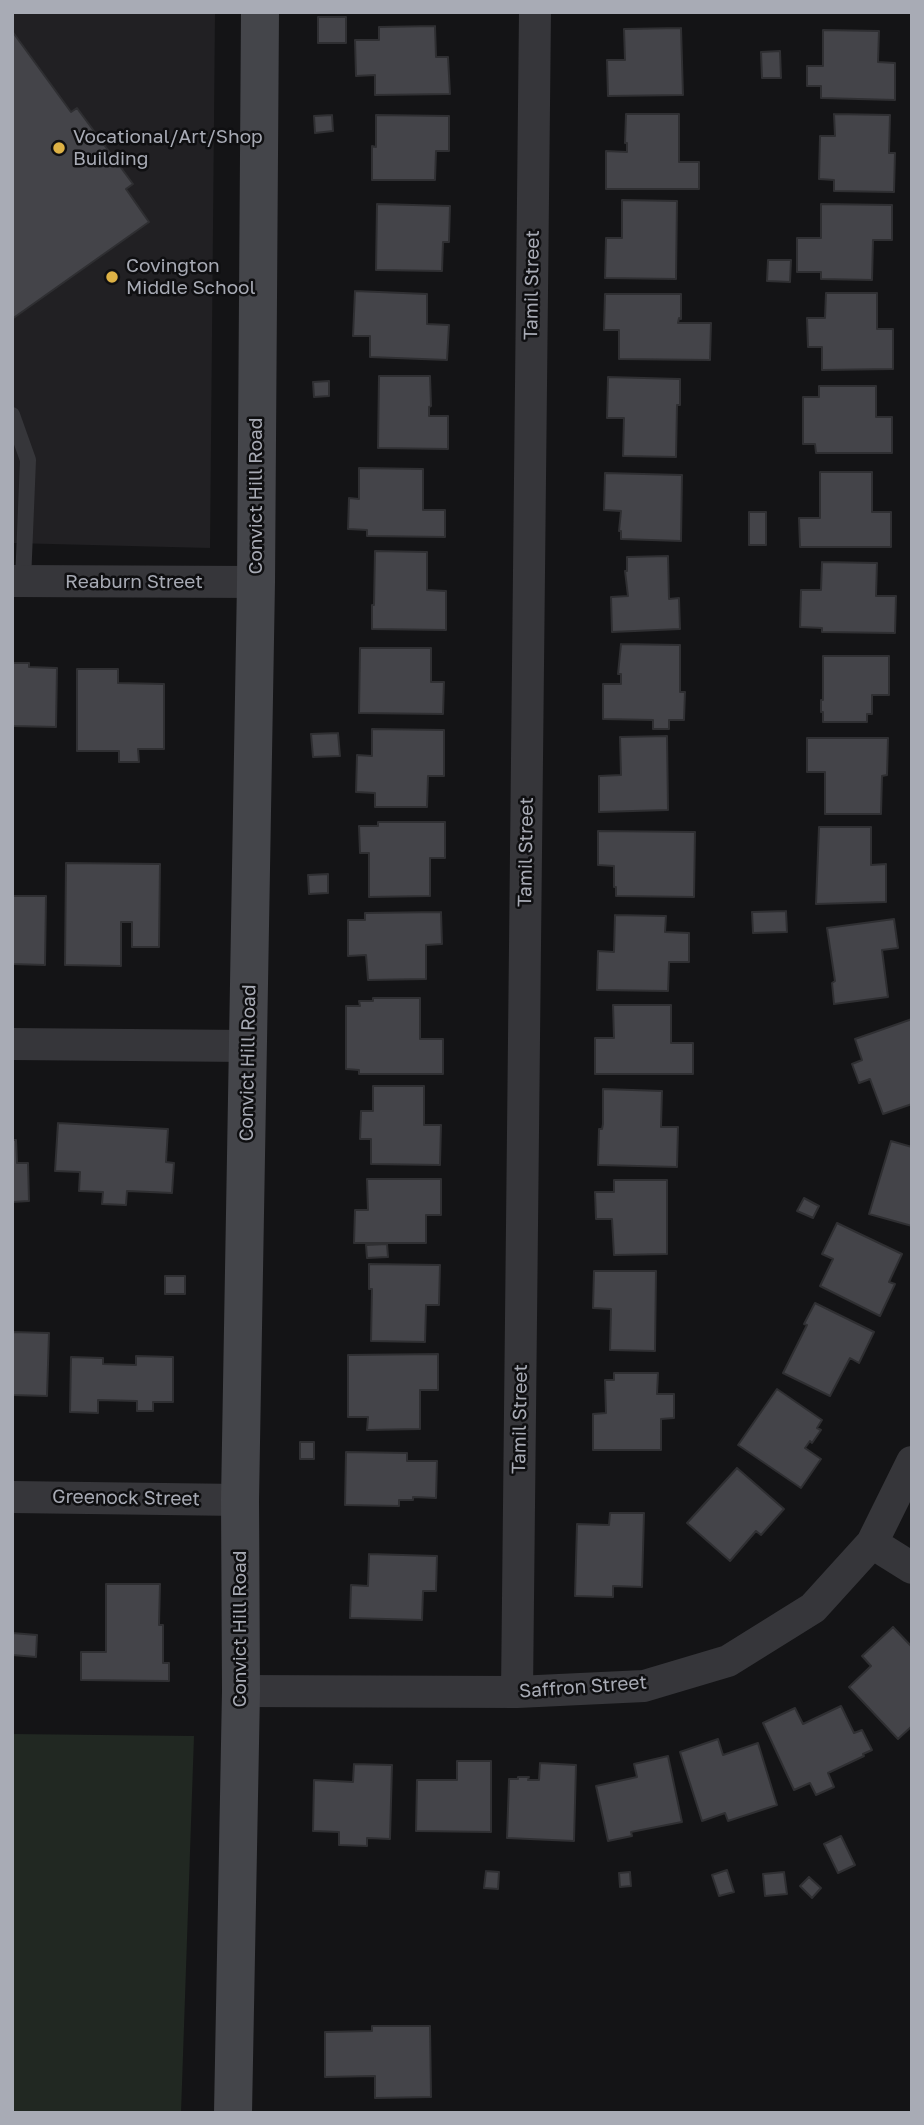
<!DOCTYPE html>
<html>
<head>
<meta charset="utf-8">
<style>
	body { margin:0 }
	#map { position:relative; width:924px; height:2125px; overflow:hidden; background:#141416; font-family:"Golos Text",sans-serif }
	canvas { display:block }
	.frame { position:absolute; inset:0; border:14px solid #a8abb5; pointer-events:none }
</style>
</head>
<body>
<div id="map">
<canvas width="924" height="2125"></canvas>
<div class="frame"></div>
</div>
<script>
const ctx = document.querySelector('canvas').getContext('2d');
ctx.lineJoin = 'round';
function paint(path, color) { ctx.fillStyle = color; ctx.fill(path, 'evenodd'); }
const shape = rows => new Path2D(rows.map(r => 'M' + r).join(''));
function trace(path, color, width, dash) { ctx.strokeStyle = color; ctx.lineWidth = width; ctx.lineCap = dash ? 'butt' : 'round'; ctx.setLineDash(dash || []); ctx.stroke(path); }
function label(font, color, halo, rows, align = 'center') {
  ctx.font = font + ' "Golos Text",sans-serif'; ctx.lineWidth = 5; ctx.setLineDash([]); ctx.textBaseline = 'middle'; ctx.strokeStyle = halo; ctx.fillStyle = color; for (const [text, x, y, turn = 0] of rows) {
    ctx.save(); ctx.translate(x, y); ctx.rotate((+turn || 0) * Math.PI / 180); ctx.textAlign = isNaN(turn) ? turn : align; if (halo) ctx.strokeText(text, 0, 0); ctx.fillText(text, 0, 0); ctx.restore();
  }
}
const built = shape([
	[12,12,215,12,210,548,12,543]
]);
const green = shape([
	[12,1734,194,1736,181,2113,12,2113]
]);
const building = shape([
	[318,17,346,17,346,43,318,43,318,17],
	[435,26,436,57,448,57,450,94,375,95,375,75,356,76,355,40,379,40,379,27,435,26],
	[681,28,683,95,608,96,607,60,625,60,624,29,681,28],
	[823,30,879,31,878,62,895,63,895,100,821,98,821,86,807,86,807,66,823,66,823,30],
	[12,31,71,112,77,108,133,184,126,189,149,222,12,319,12,31],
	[780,51,781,78,762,78,761,52,780,51],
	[626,114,679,114,679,162,699,162,699,189,606,189,606,151,627,152,627,143,625,143,626,114],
	[834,114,890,115,889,153,895,153,894,192,834,191,834,180,819,179,820,136,835,136,834,114],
	[332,115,333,131,315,133,314,116,332,115],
	[376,115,449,116,449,151,436,151,435,180,372,180,372,146,376,147,376,115],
	[622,200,677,201,676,279,605,278,606,238,622,238,622,200],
	[377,204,450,206,449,242,443,242,442,271,376,270,377,204],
	[821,204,892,205,892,240,873,240,872,280,821,279,821,272,797,272,797,238,821,238,821,204],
	[768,260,791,260,790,282,767,281,768,260],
	[355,291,427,294,427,324,449,325,447,360,370,357,370,336,353,336,355,291],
	[826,293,877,293,877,329,893,329,893,369,822,370,822,347,808,347,807,318,825,318,826,293],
	[605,294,681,294,681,319,679,318,678,323,711,323,710,360,619,359,619,330,604,330,605,294],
	[379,376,430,376,431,406,429,407,429,416,448,416,448,449,378,448,379,376],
	[608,377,680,379,680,405,677,405,676,457,623,456,624,418,607,418,608,377],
	[329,381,329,396,314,397,313,382,329,381],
	[819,386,876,386,876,417,892,417,892,453,816,453,815,444,803,444,803,397,819,397,819,386],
	[359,468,423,469,423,510,445,510,445,537,367,536,367,530,348,529,349,498,359,499,359,468],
	[820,472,872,472,872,512,891,512,891,547,800,547,799,518,820,518,820,472],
	[605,473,682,475,681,541,621,539,621,531,619,531,621,511,604,510,605,473],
	[749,512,766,512,766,545,749,545,749,512],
	[375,551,427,552,427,590,446,591,446,630,372,629,372,605,374,605,375,551],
	[668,556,669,599,679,598,680,629,612,632,611,597,628,596,625,571,627,571,627,557,668,556],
	[822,562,877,563,876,596,896,596,895,633,822,632,822,628,800,627,801,590,821,590,822,562],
	[621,644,680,645,680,692,685,692,684,720,669,720,669,729,653,729,653,720,603,719,603,684,621,684,621,674,618,674,621,644],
	[360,648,431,648,431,682,444,682,443,714,359,713,360,648],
	[823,656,889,656,889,695,872,695,872,714,867,714,867,722,823,722,823,712,821,712,821,700,823,700,823,656],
	[12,663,29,663,29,667,57,668,56,727,12,726,12,663],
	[77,669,118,669,118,683,164,684,164,749,138,749,139,762,119,762,119,751,77,751,77,669],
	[372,729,444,730,444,776,428,776,427,807,375,807,375,793,356,792,357,755,372,756,372,729],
	[338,733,340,756,313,757,311,734,338,733],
	[667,736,668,810,599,812,599,776,621,775,620,737,667,736],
	[807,738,888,738,887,775,882,776,881,814,825,814,825,772,807,772,807,738],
	[378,822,445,822,445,858,430,858,430,896,369,897,369,853,360,853,359,826,378,826,378,822],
	[819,827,871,827,871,865,886,864,886,902,816,904,819,827],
	[598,831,695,832,694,897,616,896,616,887,614,887,614,866,598,865,598,831],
	[66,863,160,864,159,947,132,947,132,922,121,922,121,966,65,965,66,863],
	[328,874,328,893,309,894,308,875,328,874],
	[12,896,46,896,45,965,12,964,12,896],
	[786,911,787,932,753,933,752,912,786,911],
	[441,912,442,944,426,945,426,979,368,980,366,955,348,956,348,920,365,920,365,913,441,912],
	[615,915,666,916,665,932,689,933,689,962,669,962,668,991,597,990,598,951,614,952,615,915],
	[894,919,898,948,882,950,888,997,834,1004,832,983,835,981,827,928,894,919],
	[373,998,420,998,420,1039,443,1039,443,1074,359,1074,359,1070,346,1069,346,1006,360,1006,359,1001,373,1001,373,998],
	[613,1005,671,1005,671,1043,693,1043,693,1074,595,1074,595,1038,614,1038,613,1005],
	[912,1019,912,1104,883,1114,870,1079,859,1083,852,1064,862,1060,855,1039,912,1019],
	[373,1086,424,1086,424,1125,441,1125,440,1165,371,1164,371,1139,360,1139,361,1111,373,1111,373,1086],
	[603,1089,662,1091,661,1127,678,1127,677,1167,598,1165,599,1129,602,1129,603,1124,603,1089],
	[58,1123,168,1129,166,1162,174,1163,172,1193,127,1191,126,1205,102,1204,103,1192,79,1191,80,1172,55,1171,58,1123],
	[12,1140,16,1140,17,1163,28,1163,29,1201,12,1202,12,1140],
	[891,1141,912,1147,912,1226,869,1214,891,1141],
	[367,1179,441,1179,441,1215,426,1215,426,1243,354,1243,355,1210,368,1210,367,1179],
	[614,1180,667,1180,667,1254,614,1255,612,1219,596,1219,595,1192,614,1192,614,1180],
	[804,1198,819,1206,813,1218,797,1211,804,1198],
	[837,1223,902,1254,889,1282,895,1284,880,1316,820,1286,833,1259,822,1254,837,1223],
	[387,1244,388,1257,367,1258,366,1245,387,1244],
	[369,1264,440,1265,439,1305,426,1305,425,1342,371,1341,372,1289,369,1289,369,1264],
	[594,1271,656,1271,655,1351,610,1350,611,1309,593,1308,594,1271],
	[165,1276,185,1276,185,1294,165,1294,165,1276],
	[815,1303,874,1332,859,1363,850,1358,830,1396,783,1373,807,1325,804,1324,815,1303],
	[12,1332,49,1333,47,1396,12,1395,12,1332],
	[438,1354,438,1390,420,1390,420,1429,367,1430,368,1417,348,1417,348,1355,438,1354],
	[136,1356,173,1357,173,1402,153,1402,153,1411,137,1411,137,1401,98,1400,98,1413,70,1412,71,1357,103,1358,103,1364,136,1365,136,1356],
	[614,1373,658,1373,657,1394,674,1394,674,1418,661,1419,661,1450,593,1450,593,1414,606,1413,605,1380,614,1380,614,1373],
	[777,1389,822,1420,817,1428,821,1430,812,1443,810,1441,805,1448,821,1459,801,1488,738,1445,777,1389],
	[300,1442,314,1442,314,1459,300,1459,300,1442],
	[346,1452,407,1453,407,1461,437,1461,436,1498,413,1497,413,1500,399,1500,399,1506,345,1505,346,1452],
	[737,1468,784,1509,761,1535,756,1531,730,1561,687,1523,737,1468],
	[610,1513,644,1513,642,1587,613,1586,613,1597,575,1596,577,1524,609,1525,610,1513],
	[369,1554,437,1556,436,1591,423,1591,422,1620,350,1618,351,1585,368,1586,369,1554],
	[106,1584,160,1584,159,1625,163,1625,163,1663,169,1663,169,1681,81,1680,81,1652,106,1652,106,1584],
	[893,1627,912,1647,912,1726,898,1739,849,1687,871,1666,862,1656,893,1627],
	[12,1633,37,1635,36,1657,12,1655,12,1633],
	[841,1706,854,1733,862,1730,872,1750,863,1754,864,1756,828,1773,834,1787,816,1795,810,1783,794,1790,763,1723,795,1708,803,1724,841,1706],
	[718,1739,723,1755,758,1743,777,1805,728,1821,725,1813,702,1821,680,1752,718,1739],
	[668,1756,682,1822,631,1832,632,1836,608,1841,596,1786,637,1777,634,1764,668,1756],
	[457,1761,491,1761,491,1832,416,1831,417,1780,457,1780,457,1761],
	[540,1763,576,1765,574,1841,507,1838,509,1779,518,1779,518,1777,529,1777,528,1780,539,1780,540,1763],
	[354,1764,392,1765,390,1839,367,1838,367,1846,339,1845,339,1832,313,1831,314,1780,353,1782,354,1764],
	[841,1836,855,1865,838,1873,824,1844,841,1836],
	[727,1870,734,1892,719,1896,712,1875,727,1870],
	[486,1871,499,1872,498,1889,484,1888,486,1871],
	[630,1872,631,1886,620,1887,619,1873,630,1872],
	[784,1872,787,1894,765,1896,763,1874,784,1872],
	[809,1877,821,1888,812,1898,800,1886,809,1877],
	[372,2026,430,2026,431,2097,375,2098,375,2076,325,2077,325,2032,372,2031,372,2026]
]);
const lane = shape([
	[12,415,28,460,23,581]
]);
const street = shape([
	[12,581,256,582],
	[12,1044,248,1046],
	[12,1497,240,1500],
	[872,1543,912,1568],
	[241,1691,517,1692,644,1686,728,1661,813,1608,872,1543,912,1462],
	[517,1692,535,12]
]);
const secondary = shape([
	[233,2113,241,1691,240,1500,256,582,260,12]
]);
const markers = [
	[59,148,7,"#ddb145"],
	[112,277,7,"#ddb145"]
];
const poiNames = [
	["Vocational/Art/Shop",73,137],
	["Building",73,159],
	["Covington",126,266],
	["Middle School",126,288]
];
const streetNames = [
	["Tamil Street",532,285,-89],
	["Convict Hill Road",256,496,-90],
	["Reaburn Street",134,582],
	["Tamil Street",526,852,-89],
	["Convict Hill Road",248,1063,-89],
	["Tamil Street",520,1419,-89],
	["Greenock Street",126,1498,1],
	["Convict Hill Road",240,1629,-90],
	["Saffron Street",583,1687,-4]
];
paint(built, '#212023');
paint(green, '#212822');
paint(building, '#444449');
trace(building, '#2f2f32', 2);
trace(lane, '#36363a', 16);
trace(street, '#36363a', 32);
trace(secondary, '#44454a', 38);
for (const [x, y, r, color] of markers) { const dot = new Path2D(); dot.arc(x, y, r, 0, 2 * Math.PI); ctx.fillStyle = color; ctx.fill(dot); trace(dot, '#0f0f11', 2.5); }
label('19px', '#a8abb5', '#0f0f11', poiNames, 'left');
label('19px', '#a8abb5', '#0f0f11', streetNames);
</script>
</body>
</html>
